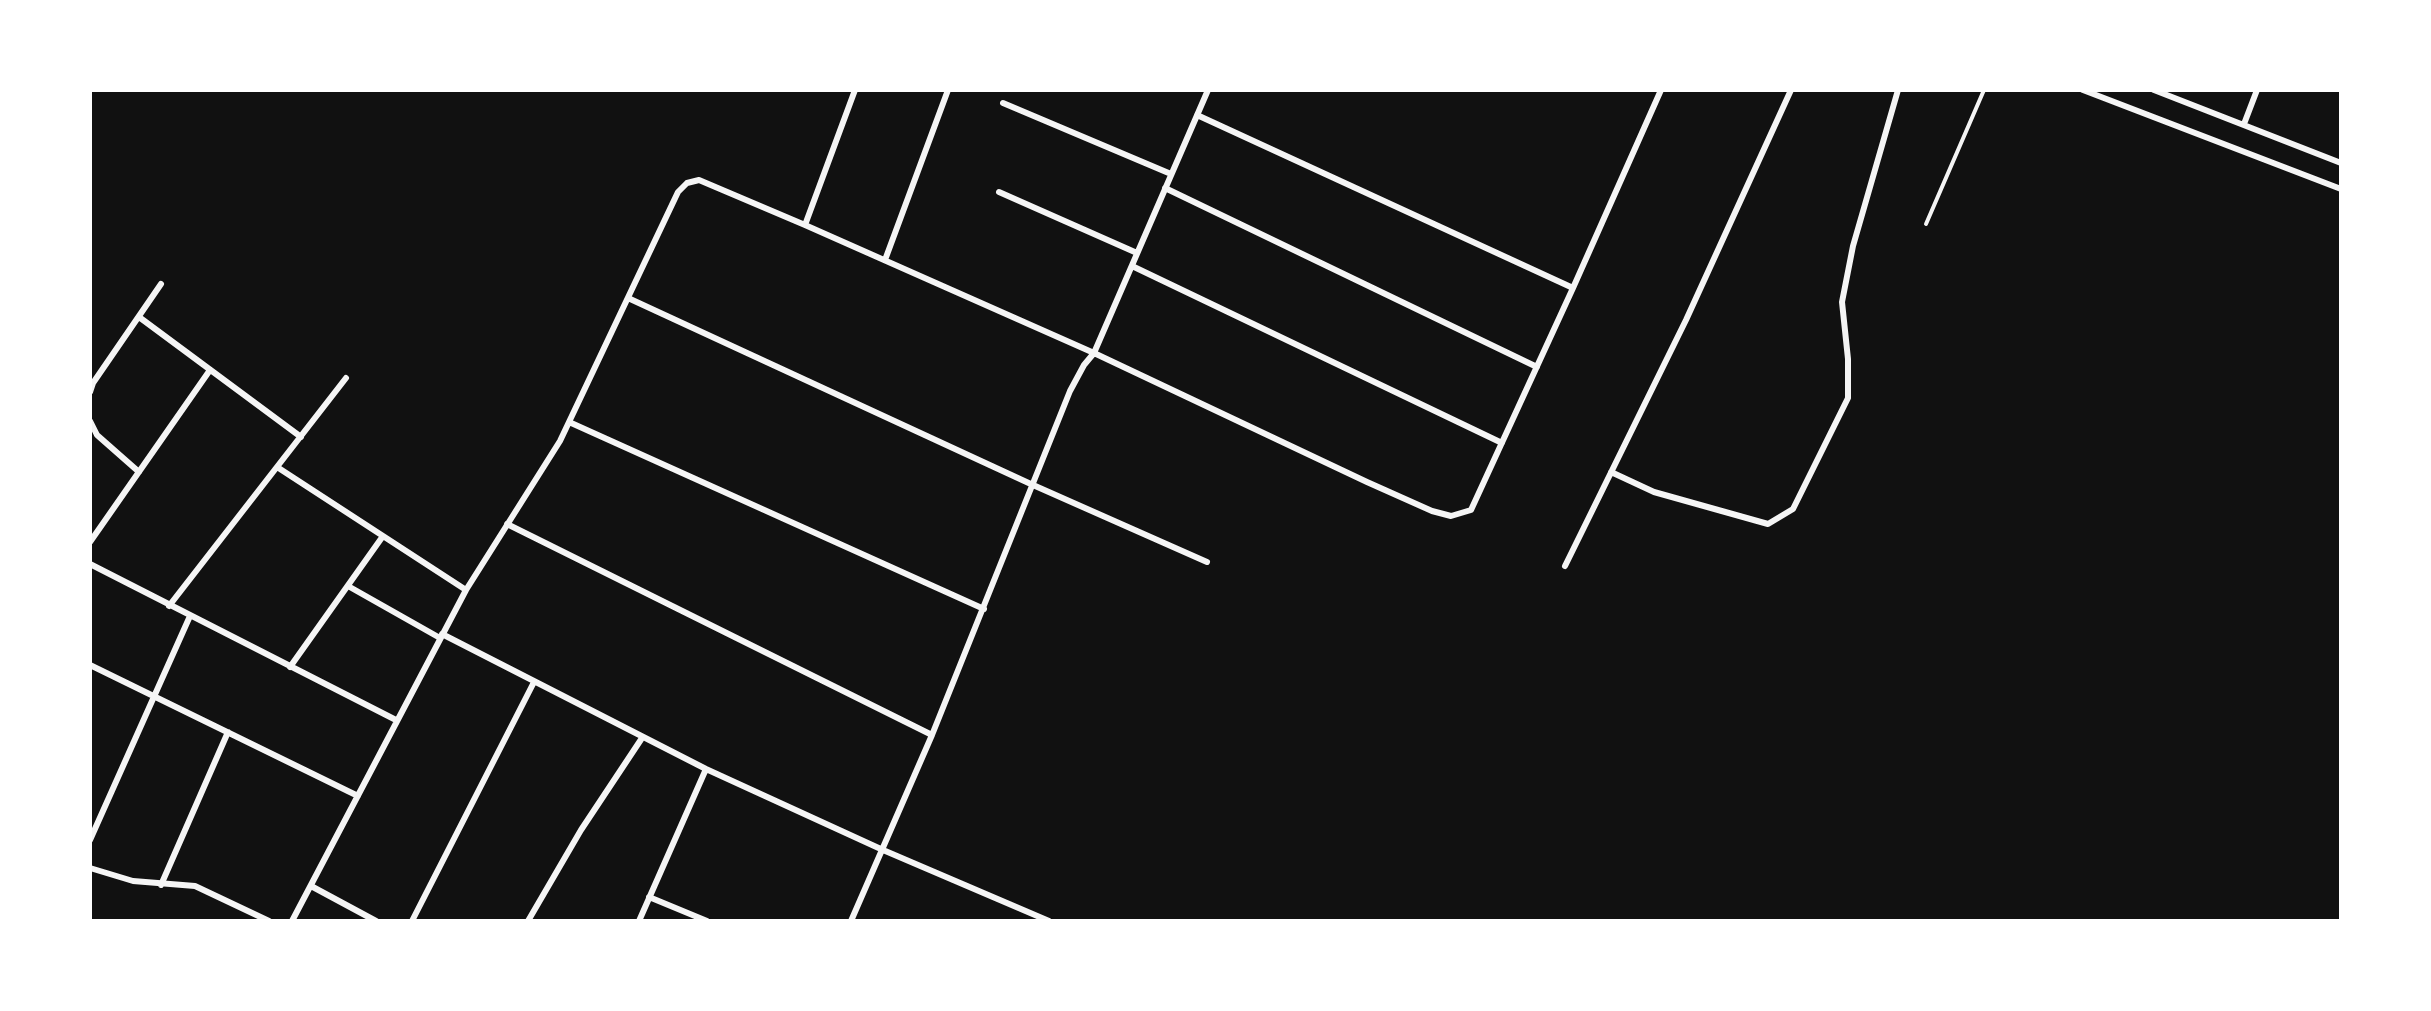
<!DOCTYPE html>
<html>
<head>
<meta charset="utf-8">
<style>
	body { margin:0 }
	#map { position:relative; width:2431px; height:1011px; overflow:hidden; background:#111; font-family:"Archivo Narrow",sans-serif }
	canvas { display:block }
	.frame { position:absolute; inset:0; border:92px solid #fff; pointer-events:none }
</style>
</head>
<body>
<div id="map">
<canvas width="2431" height="1011"></canvas>
<div class="frame"></div>
</div>
<script>
const ctx = document.querySelector('canvas').getContext('2d');
ctx.lineJoin = 'round';
const shape = rows => new Path2D(rows.map(r => 'M' + r).join(''));
function trace(path, color, width, dash) { ctx.strokeStyle = color; ctx.lineWidth = width; ctx.lineCap = dash ? 'butt' : 'round'; ctx.setLineDash(dash || []); ctx.stroke(path); }
const service = shape([
	[1926,224,1984,90]
]);
const minor = shape([
	[2083,90,2341,189],
	[2154,90,2341,163],
	[1003,103,1171,174],
	[1197,115,1573,288],
	[2244,124,2257,90],
	[1165,188,1537,367],
	[999,192,1137,253],
	[805,225,855,90],
	[885,260,948,90],
	[1132,266,1502,443],
	[628,298,1033,485,1207,562],
	[139,317,301,437],
	[90,392,93,383,161,284],
	[90,421,97,435,139,472],
	[569,422,984,609],
	[277,467,466,590],
	[1611,472,1654,492,1768,524,1793,509,1848,398,1848,359,1842,302,1853,246,1898,90],
	[507,524,932,735],
	[90,542,210,370],
	[90,564,396,720],
	[1565,566,1686,320,1791,90],
	[348,586,440,638],
	[169,606,346,378],
	[442,634,706,769,883,850,1049,921],
	[90,665,358,796],
	[290,667,383,536],
	[90,840,190,616],
	[90,868,133,881,195,886,269,921],
	[161,885,228,732],
	[311,886,376,921],
	[649,897,707,921],
	[292,921,466,590,560,441,678,192,687,183,699,180,805,225,1094,353,1367,482,1432,511,1451,516,1471,510,1573,288,1661,90],
	[412,921,534,682],
	[528,921,581,830,642,738],
	[639,921,706,769],
	[851,921,932,735,1070,391,1084,365,1094,353,1208,90]
]);
trace(service, '#f5f5f5', 4);
trace(minor, '#f5f5f5', 6);
</script>
</body>
</html>
